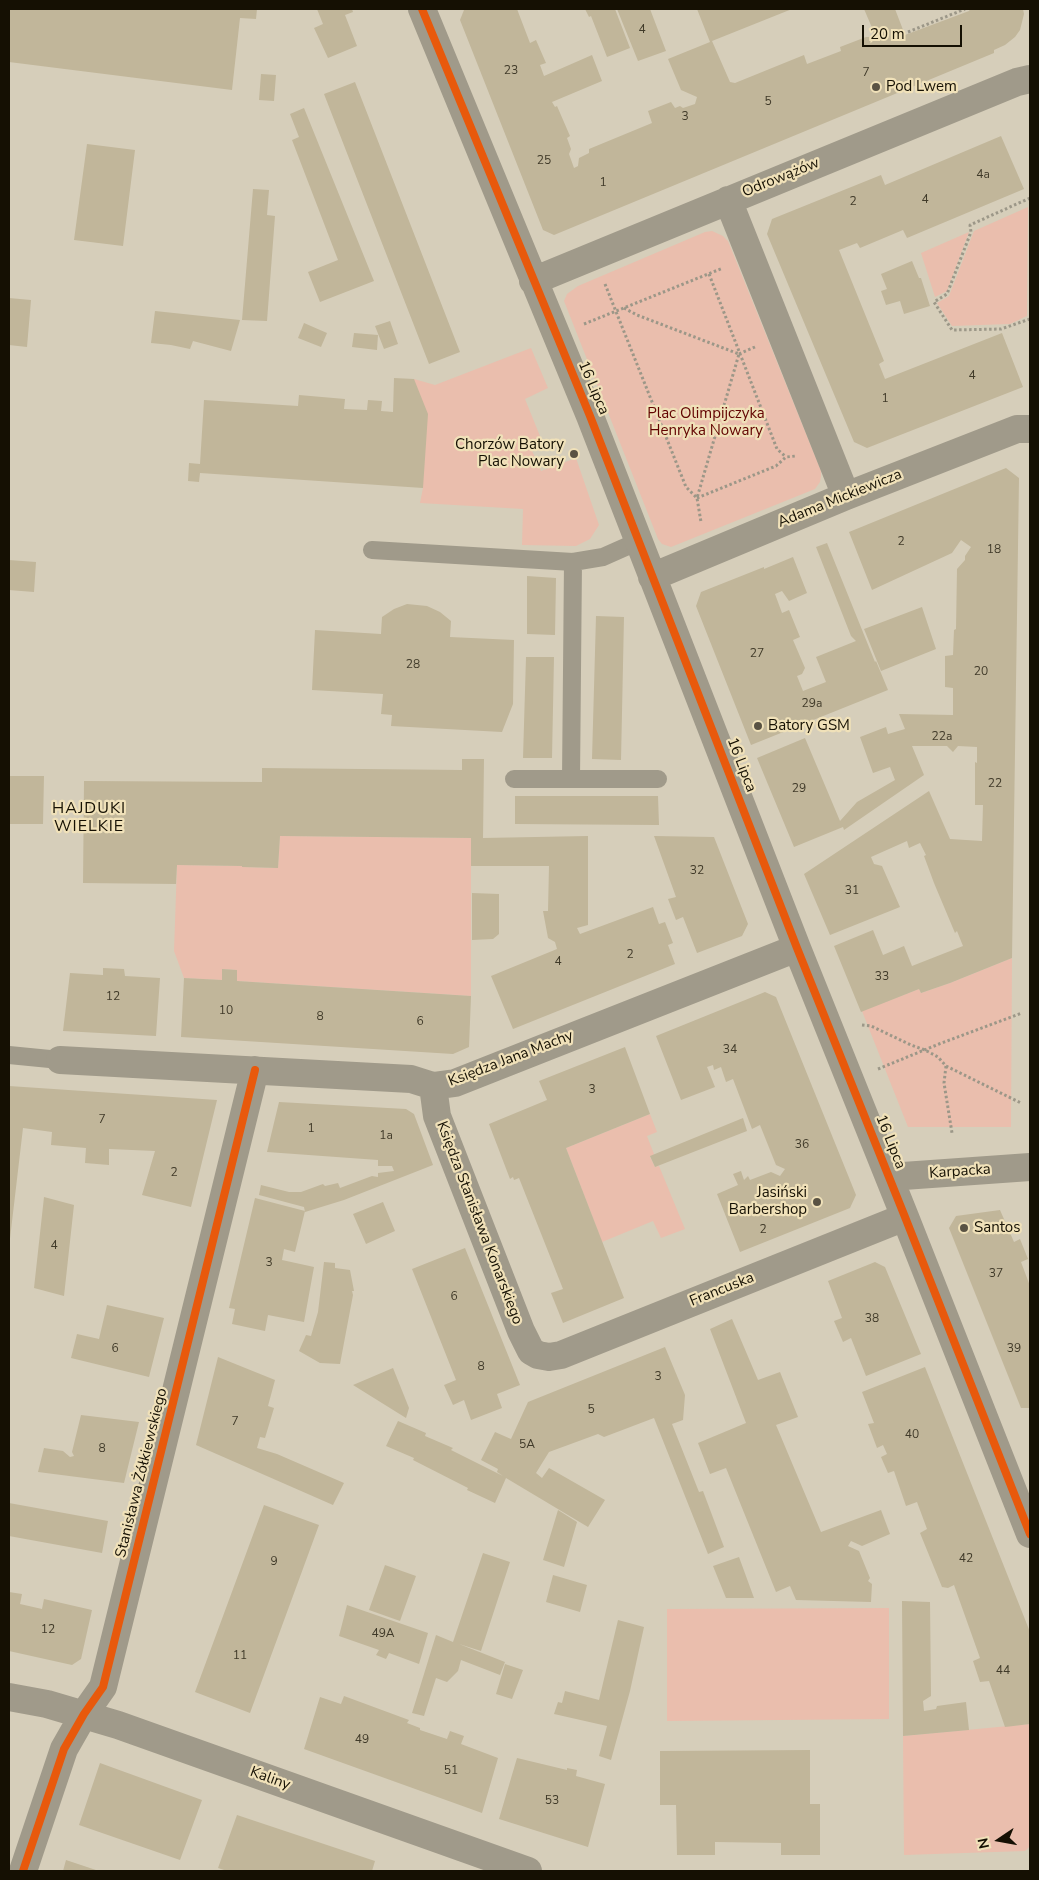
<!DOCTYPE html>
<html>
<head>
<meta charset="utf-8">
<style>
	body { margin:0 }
	#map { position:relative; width:1039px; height:1880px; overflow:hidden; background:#d6ceba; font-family:"Nunito Sans",sans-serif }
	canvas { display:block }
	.frame { position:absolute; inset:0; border:10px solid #151003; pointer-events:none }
	.north { position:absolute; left:974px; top:1815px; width:50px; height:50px; -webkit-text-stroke:4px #f0e1b9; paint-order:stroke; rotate:258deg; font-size:14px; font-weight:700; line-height:20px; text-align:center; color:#151003 }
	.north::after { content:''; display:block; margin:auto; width:18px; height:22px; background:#151003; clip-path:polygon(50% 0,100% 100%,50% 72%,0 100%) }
	.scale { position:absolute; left:862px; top:25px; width:100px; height:22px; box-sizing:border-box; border:2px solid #151003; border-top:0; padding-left:6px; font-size:15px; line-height:18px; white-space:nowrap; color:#151003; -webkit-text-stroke:4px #f0e1b9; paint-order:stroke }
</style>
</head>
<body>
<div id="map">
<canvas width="1039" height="1880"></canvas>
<div class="frame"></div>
<div class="north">N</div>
<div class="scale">20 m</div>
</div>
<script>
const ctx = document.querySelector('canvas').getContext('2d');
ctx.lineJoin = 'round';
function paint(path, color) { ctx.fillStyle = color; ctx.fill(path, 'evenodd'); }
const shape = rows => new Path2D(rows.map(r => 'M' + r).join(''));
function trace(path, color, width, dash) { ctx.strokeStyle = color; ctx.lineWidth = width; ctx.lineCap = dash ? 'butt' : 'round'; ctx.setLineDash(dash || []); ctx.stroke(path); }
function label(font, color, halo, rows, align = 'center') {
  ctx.font = font + ' "Nunito Sans",sans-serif'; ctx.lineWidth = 4.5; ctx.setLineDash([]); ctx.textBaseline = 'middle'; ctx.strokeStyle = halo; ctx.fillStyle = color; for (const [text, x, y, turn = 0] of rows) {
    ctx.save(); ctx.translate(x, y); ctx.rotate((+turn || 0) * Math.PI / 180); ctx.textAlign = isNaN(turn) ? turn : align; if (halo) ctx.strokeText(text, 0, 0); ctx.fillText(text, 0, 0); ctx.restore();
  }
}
const green = shape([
	[1028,207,1027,316,1010,324,952,326,937,303,949,296,974,231],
	[712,231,723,236,728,241,821,471,821,476,820,482,815,489,671,547,662,544,658,539,564,301,567,294,578,286,705,232],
	[969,232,947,291,935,297,921,253],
	[531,348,548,388,525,399,542,441,530,446,541,471,576,458,599,525,590,539,576,546,522,545,523,509,420,503,423,488,414,379,435,385],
	[280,836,471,838,471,996,237,981,237,970,222,969,222,980,184,978,174,951,177,865,242,866,242,867,278,868],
	[1012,958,1011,1127,908,1127,862,1011,919,989,921,993,950,983],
	[650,1114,657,1132,647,1136,654,1154,650,1157,655,1167,659,1166,685,1229,661,1238,653,1221,602,1242,566,1148],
	[889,1608,889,1719,667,1721,667,1609],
	[1030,1724,1030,1846,1025,1851,904,1855,903,1736]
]);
const building = shape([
	[9,9,257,9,256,19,240,18,232,90,9,62],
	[317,9,352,9,353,12,345,15,357,46,328,58,314,28,323,24],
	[466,9,517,9,530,43,536,40,546,63,540,65,544,76,592,55,602,81,552,102,555,107,557,106,570,136,567,138,571,149,569,154,574,168,578,166,579,158,589,153,589,149,652,123,648,111,671,102,675,108,680,106,683,108,695,104,697,97,681,90,668,59,710,42,697,9,792,9,712,41,730,82,735,83,804,55,807,64,841,51,840,47,866,37,873,37,873,30,864,9,895,9,905,35,969,11,970,9,1023,9,1024,14,1020,30,1015,37,1005,45,994,50,994,53,554,235,543,230,460,20,464,10],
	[585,9,615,9,630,48,607,57,591,16,589,17],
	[617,9,650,9,666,51,638,61],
	[261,74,276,75,274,101,259,100],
	[355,82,460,352,429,364,324,94],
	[304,108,374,281,320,302,308,272,338,260,292,140,299,137,290,114],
	[1001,136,1024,189,907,238,903,230,860,248,857,243,839,250,884,361,879,364,885,379,1002,333,1023,387,867,448,854,442,767,234,772,219,881,175,885,185],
	[87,144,135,150,123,246,74,240],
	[253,189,269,190,267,215,275,216,267,321,242,320],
	[912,261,919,278,921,278,930,306,904,314,900,301,886,305,881,291,887,289,881,274],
	[9,298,31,300,27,347,9,345],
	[155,311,240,320,231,351,193,341,190,349,171,345,151,343],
	[390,321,398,344,384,349,375,326],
	[304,323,327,333,321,347,298,338],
	[354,333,378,335,377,350,352,347],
	[394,378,414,379,428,414,423,488,200,473,199,482,188,481,189,463,200,464,204,400,298,406,299,395,345,399,344,409,367,410,368,400,382,401,381,411,393,412],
	[1006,468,1019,478,1012,958,950,983,921,993,919,989,861,1012,834,946,873,930,883,955,904,946,912,966,963,946,957,931,955,933,934,883,924,856,926,855,920,843,909,848,907,841,871,857,874,864,882,866,900,907,830,935,804,874,929,791,950,839,982,841,983,805,975,805,975,762,977,763,977,747,958,746,953,752,947,746,912,746,924,775,844,830,843,827,794,847,757,758,805,738,840,821,857,802,895,780,890,767,873,773,860,737,886,727,888,734,905,729,899,714,953,715,953,688,945,687,945,656,953,655,954,630,956,629,957,569,965,560,965,556,971,547,961,540,952,553,872,590,849,532],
	[827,543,875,662,876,661,888,690,751,745,696,606,701,592,764,567,764,569,793,557,807,593,789,601,782,591,775,594,782,613,789,610,800,637,793,640,805,668,802,674,797,676,803,691,826,682,816,657,856,641,851,636,816,547],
	[9,560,36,562,34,592,9,590],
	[527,576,556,578,555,635,527,634],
	[407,604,427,606,440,612,451,621,450,637,514,640,513,704,502,732,391,726,392,715,381,714,383,694,312,690,315,630,381,634,382,617,394,609],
	[922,607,936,649,881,671,864,629],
	[596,616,624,617,621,760,592,759],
	[526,657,554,657,552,758,523,758],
	[462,759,484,759,483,838,588,836,588,925,577,928,580,934,653,907,659,924,665,922,673,943,668,945,675,964,513,1029,491,976,557,949,555,942,548,938,543,911,548,911,549,866,471,866,471,838,280,836,278,868,242,867,242,866,177,865,176,884,83,883,84,781,262,782,262,768,462,770],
	[9,776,44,776,43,824,9,824],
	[515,796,658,796,659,825,515,824],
	[654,836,714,837,748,924,742,936,697,953,683,917,676,920,668,899,676,897],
	[472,893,499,894,499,934,493,939,472,940],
	[103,968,124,969,125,976,160,978,156,1036,63,1031,70,973,103,975],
	[222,969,237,970,237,981,471,996,469,1047,453,1054,181,1037,184,978,222,980],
	[765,992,776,997,856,1195,850,1208,740,1252,717,1194,738,1185,733,1174,741,1171,744,1180,748,1176,750,1180,771,1172,780,1176,785,1169,776,1165,760,1125,752,1129,733,1079,726,1082,721,1067,714,1070,713,1065,707,1067,715,1087,681,1100,656,1036],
	[625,1047,650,1114,566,1148,624,1298,563,1323,551,1293,563,1289,519,1178,514,1180,513,1177,510,1179,489,1124,547,1100,539,1081],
	[9,1086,217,1100,191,1207,142,1195,155,1151,109,1149,109,1165,85,1163,86,1148,51,1145,52,1132,23,1128,9,1247],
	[279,1102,406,1109,414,1114,433,1165,344,1200,305,1212,304,1207,259,1195,261,1185,289,1192,301,1192,323,1184,325,1186,338,1183,340,1188,372,1176,378,1177,378,1173,394,1171,392,1166,378,1166,378,1160,267,1152],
	[743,1118,747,1131,655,1167,650,1156],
	[44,1197,74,1205,64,1296,34,1288],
	[255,1198,305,1211,295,1252,284,1249,282,1260,314,1267,304,1322,268,1315,265,1331,232,1324,235,1309,229,1308],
	[383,1202,395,1231,366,1244,353,1214],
	[1000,1210,1014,1242,1020,1239,1028,1259,1021,1262,1030,1286,1030,1408,1021,1408,949,1228,956,1216],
	[465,1248,520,1385,497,1394,502,1408,471,1420,464,1400,453,1405,444,1385,456,1380,412,1269],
	[324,1262,335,1263,335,1268,350,1270,354,1291,352,1291,353,1295,340,1364,320,1363,299,1351,306,1335,311,1336,318,1312],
	[875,1262,885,1267,921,1354,866,1376,851,1338,843,1342,834,1321,842,1318,828,1281],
	[107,1305,164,1318,149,1377,71,1358,77,1334,99,1339],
	[732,1319,758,1380,780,1372,798,1417,776,1425,821,1532,881,1510,890,1534,862,1546,851,1541,848,1546,859,1551,870,1578,868,1581,872,1584,871,1602,796,1600,790,1586,776,1592,726,1468,710,1474,698,1443,746,1423,710,1329],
	[665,1347,685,1395,683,1420,672,1424,699,1492,703,1491,724,1547,708,1554,654,1418,604,1437,598,1434,549,1452,536,1473,542,1478,549,1468,605,1500,588,1527,506,1478,495,1503,467,1490,468,1488,413,1460,414,1458,386,1446,398,1421,426,1433,425,1436,453,1448,451,1450,503,1476,497,1472,498,1469,481,1460,495,1432,511,1439,528,1402],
	[218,1357,275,1380,268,1406,274,1408,265,1438,260,1437,257,1448,277,1454,344,1483,333,1505,196,1445],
	[925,1367,1030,1632,1030,1724,1005,1727,989,1681,980,1682,973,1661,980,1658,954,1585,948,1588,942,1587,920,1533,927,1529,917,1502,906,1506,894,1471,888,1473,881,1457,887,1454,883,1445,877,1448,868,1424,874,1423,862,1392],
	[393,1368,409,1408,406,1418,353,1385],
	[81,1415,139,1422,124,1483,38,1472,44,1448,63,1451,70,1457,74,1456,72,1452],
	[9,1503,108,1521,102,1553,9,1536],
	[264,1505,319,1525,250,1713,195,1692],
	[558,1510,577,1522,564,1567,543,1560],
	[483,1553,510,1562,481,1651,459,1644,505,1662,500,1675,461,1660,458,1671,447,1682,436,1678,424,1716,412,1713,436,1635,453,1642],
	[739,1557,754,1598,726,1598,713,1566],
	[385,1565,416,1576,400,1621,369,1610],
	[553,1575,587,1585,580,1612,546,1602],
	[9,1592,22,1594,20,1604,42,1609,44,1599,92,1610,81,1659,72,1665,9,1651],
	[902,1601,930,1602,931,1696,923,1701,924,1711,936,1709,937,1706,966,1702,969,1730,903,1736],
	[347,1605,428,1633,419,1664,389,1653,386,1659,376,1655,379,1650,339,1636],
	[618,1620,644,1627,630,1691,611,1760,599,1756,607,1726,554,1714,558,1702,562,1703,565,1691,599,1700],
	[505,1664,523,1670,512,1699,496,1694],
	[344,1696,409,1720,407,1723,420,1728,420,1730,447,1739,450,1731,464,1736,461,1744,498,1758,482,1813,304,1749,320,1697,341,1704],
	[810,1750,810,1804,820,1804,820,1855,781,1855,781,1843,715,1842,715,1855,677,1855,676,1805,660,1805,660,1751],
	[517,1758,567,1770,567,1768,577,1770,576,1776,605,1784,588,1847,499,1819],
	[100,1763,202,1800,180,1860,79,1825],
	[237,1815,375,1861,372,1871,227,1871,218,1868],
	[66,1860,99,1871,63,1871]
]);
const path = shape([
	[908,32,965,9],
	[1030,198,970,225,971,232,947,294,934,302,952,330,1001,329,1030,319],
	[709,274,777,449,786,457],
	[605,284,686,487,697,498,701,522],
	[624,308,637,315,739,354,697,498],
	[584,324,723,268],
	[739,354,755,347],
	[697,498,776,466,786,457,796,456],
	[862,1025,871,1026,911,1045,925,1050,938,1057,946,1066,1021,1103],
	[946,1066,944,1083,952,1133],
	[878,1069,939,1044,1022,1013]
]);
const lane = shape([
	[372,550,573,562,603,557,639,541],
	[514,779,658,779],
	[571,779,573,562],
	[9,1055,60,1060]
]);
const street = shape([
	[422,9,590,416,797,948,905,1217,1030,1534],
	[728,200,846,496],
	[533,281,1017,82,1030,79],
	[652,577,846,496,1017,429,1030,429],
	[60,1060,411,1079,433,1086,455,1083,797,948],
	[433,1086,437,1116,521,1331,531,1351,538,1355,549,1357,561,1355,905,1217],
	[889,1177,1030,1167],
	[9,1697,47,1704,118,1725,528,1871],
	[23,1871,64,1749,84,1714,103,1687,255,1070]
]);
const cycleway = shape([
	[422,9,590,416,797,948,905,1217,1030,1534],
	[23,1871,64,1749,84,1714,103,1687,255,1070]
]);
const markers = [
	[876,87,5,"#595243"],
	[574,454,5,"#595243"],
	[758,726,5,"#595243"],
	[817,1202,5,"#595243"],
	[964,1228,5,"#595243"]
];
const numberNames = [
	["4",642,30],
	["23",511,71],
	["7",866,73],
	["5",768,102],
	["3",685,117],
	["25",544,161],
	["4a",983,175],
	["1",603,183],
	["4",925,200],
	["2",853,202],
	["4",972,376],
	["1",885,399],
	["2",901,542],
	["18",994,550],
	["27",757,654],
	["28",413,665],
	["20",981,672],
	["29a",812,704],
	["22a",942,737],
	["22",995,784],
	["29",799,789],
	["32",697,871],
	["31",852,891],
	["2",630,955],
	["4",558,962],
	["33",882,977],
	["12",113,997],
	["10",226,1011],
	["8",320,1017],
	["6",420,1022],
	["34",730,1050],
	["3",592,1090],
	["7",102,1120],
	["1",311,1129],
	["1a",386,1136],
	["36",802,1145],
	["2",174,1173],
	["2",763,1230],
	["4",54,1246],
	["3",269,1263],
	["37",996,1274],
	["6",454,1297],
	["38",872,1319],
	["6",115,1349],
	["39",1014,1349],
	["8",481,1367],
	["3",658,1377],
	["5",591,1410],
	["7",235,1422],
	["40",912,1435],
	["5A",527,1445],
	["8",102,1449],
	["42",966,1559],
	["9",274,1562],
	["12",48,1630],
	["49A",383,1634],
	["11",240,1656],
	["44",1003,1671],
	["49",362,1740],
	["51",451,1771],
	["53",552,1801]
];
const poiNames = [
	["Pod Lwem",886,87],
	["Chorzów Batory",564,445,"right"],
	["Plac Nowary",564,462,"right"],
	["Batory GSM",768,726],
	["Jasiński",807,1193,"right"],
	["Barbershop",807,1210,"right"],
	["Santos",974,1228]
];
const streetNames = [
	["Odrowążów",781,178,-22],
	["16 Lipca",593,388,67],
	["Adama Mickiewicza",840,499,-22],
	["16 Lipca",741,765,69],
	["Księdza Jana Machy",511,1059,-21],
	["16 Lipca",890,1142,68],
	["Karpacka",960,1172,-4],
	["Księdza Stanisława Konarskiego",479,1223,69],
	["Francuska",722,1290,-22],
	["Stanisława Żółkiewskiego",142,1473,-76],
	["Kaliny",270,1779,20]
];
const parkNames = [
	["Plac Olimpijczyka",706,414],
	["Henryka Nowary",706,431]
];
const neighbourhoodNames = [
	["HAJDUKI",89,809],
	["WIELKIE",89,827]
];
paint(green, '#eabead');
paint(building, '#c1b69a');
trace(path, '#9c9788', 3, [2.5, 2.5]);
trace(lane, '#a09a8a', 18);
trace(street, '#a09a8a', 28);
trace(cycleway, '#e8590c', 8);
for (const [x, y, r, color] of markers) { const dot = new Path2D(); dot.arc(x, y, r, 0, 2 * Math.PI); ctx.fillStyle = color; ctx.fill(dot); trace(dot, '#f0e1b9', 2); }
label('12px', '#403a29', null, numberNames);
label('15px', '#151003', '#f0e1b9', poiNames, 'left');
label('15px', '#151003', '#f0e1b9', streetNames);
label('15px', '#620300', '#f0e1b9', parkNames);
ctx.letterSpacing = '1px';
label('16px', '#151003', '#f0e1b9', neighbourhoodNames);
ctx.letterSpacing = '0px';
</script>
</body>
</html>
